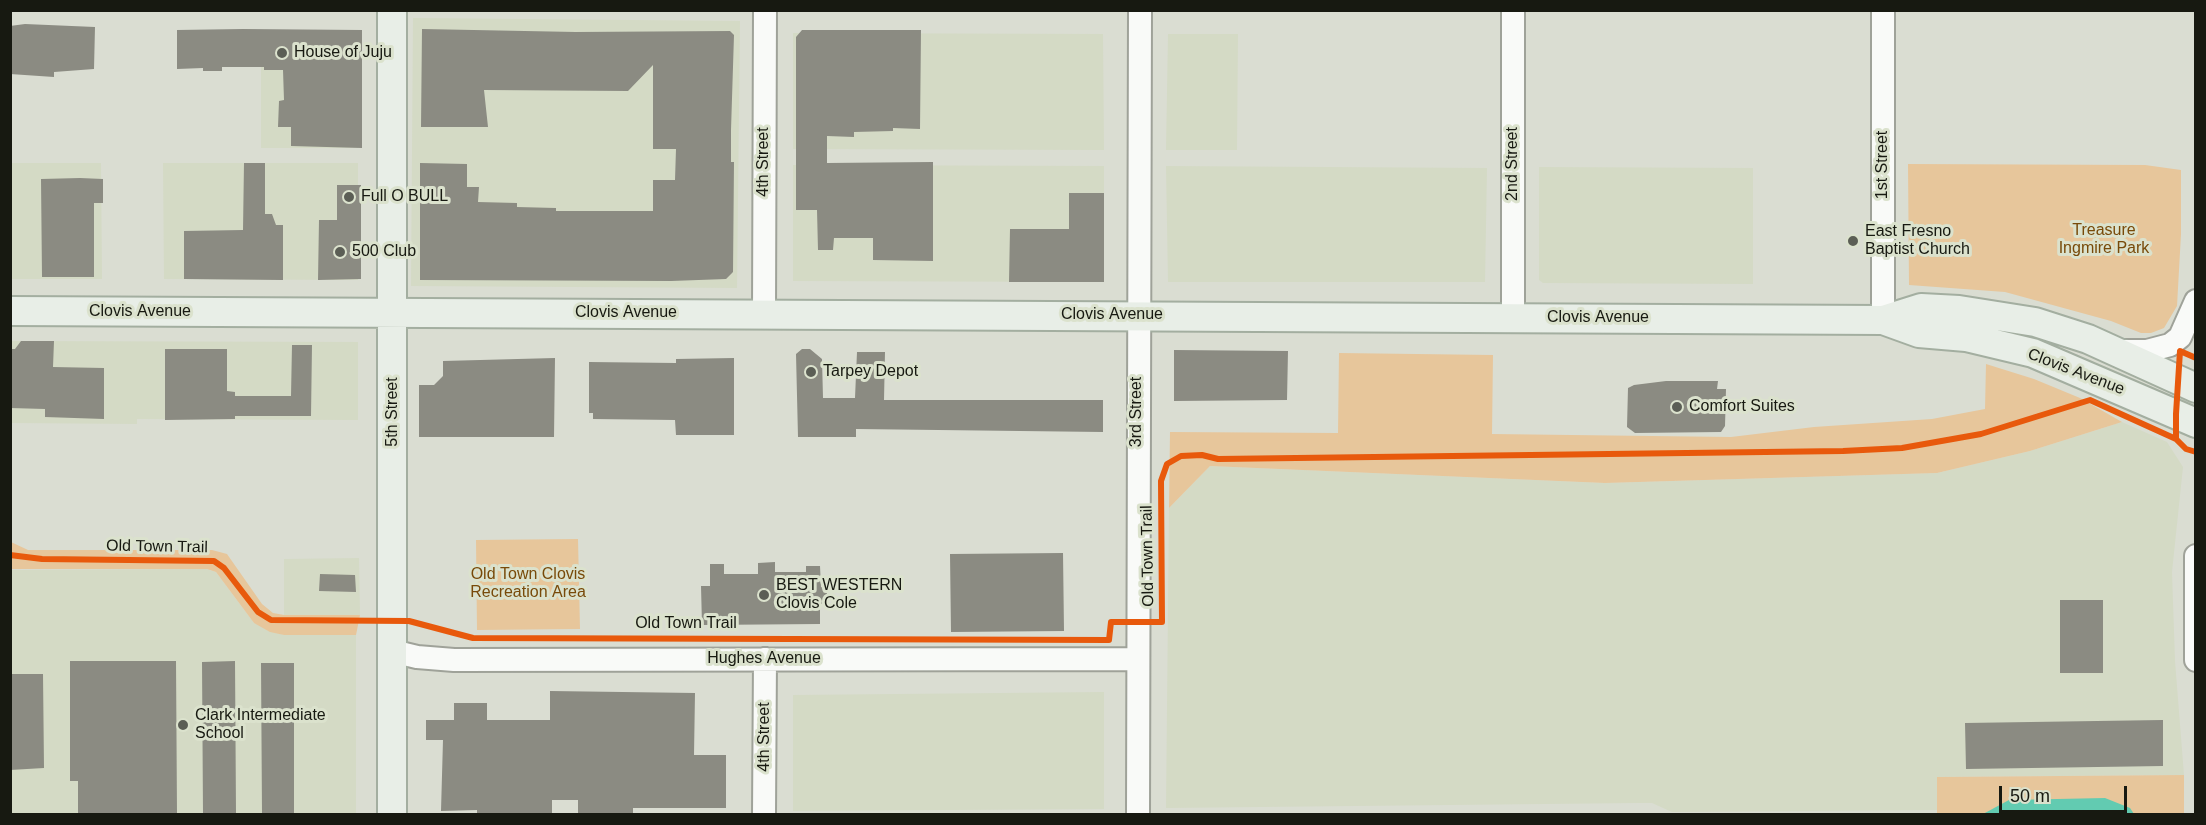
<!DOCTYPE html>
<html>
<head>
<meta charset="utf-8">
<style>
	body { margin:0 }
	#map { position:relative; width:2206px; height:825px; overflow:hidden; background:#daddd2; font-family:Arial,sans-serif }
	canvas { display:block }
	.frame { position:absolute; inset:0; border:12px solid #171911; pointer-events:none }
	.scale { position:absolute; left:1999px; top:786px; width:128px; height:27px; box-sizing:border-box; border:3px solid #171911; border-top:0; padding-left:8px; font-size:18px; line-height:21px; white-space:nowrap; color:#171911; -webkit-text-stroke:4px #dbe2cd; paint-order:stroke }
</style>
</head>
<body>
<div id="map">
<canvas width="2206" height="825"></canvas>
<div class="frame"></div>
<div class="scale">50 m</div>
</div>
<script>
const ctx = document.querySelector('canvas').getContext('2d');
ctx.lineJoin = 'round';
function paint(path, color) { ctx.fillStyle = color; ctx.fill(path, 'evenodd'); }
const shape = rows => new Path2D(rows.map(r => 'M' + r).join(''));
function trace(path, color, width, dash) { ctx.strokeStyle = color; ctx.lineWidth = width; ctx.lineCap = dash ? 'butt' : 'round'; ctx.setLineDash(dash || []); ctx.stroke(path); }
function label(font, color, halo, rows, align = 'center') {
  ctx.font = font + ' Arial,sans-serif'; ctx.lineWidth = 6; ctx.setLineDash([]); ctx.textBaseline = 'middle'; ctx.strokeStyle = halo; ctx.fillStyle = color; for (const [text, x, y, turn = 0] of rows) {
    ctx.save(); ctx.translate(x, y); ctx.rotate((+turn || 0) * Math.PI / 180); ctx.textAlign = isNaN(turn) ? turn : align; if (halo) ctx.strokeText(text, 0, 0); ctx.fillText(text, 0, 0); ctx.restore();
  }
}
const built = shape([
	[413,18,740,21,737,288,411,286],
	[261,31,358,148,261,148],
	[793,33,1103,34,1104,150,793,149],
	[1168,34,1238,34,1237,150,1166,150],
	[10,163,101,163,102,279,11,279],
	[163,163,358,163,358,280,164,279],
	[793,165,1104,166,1104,282,793,281],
	[1166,166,1487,168,1485,282,1168,282],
	[1539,167,1753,168,1753,284,1543,283,1539,280],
	[11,341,358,342,358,420,137,419,137,424,11,423],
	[2122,422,2167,442,2183,467,2172,572,2175,661,2184,775,1938,777,1937,810,1672,812,1652,803,1638,803,1166,808,1169,508,1210,466,1605,483,1937,473,2030,451],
	[359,558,360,615,284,615,284,559],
	[206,569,216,572,254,623,284,635,356,635,356,814,11,814,10,570],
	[1104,692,1104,809,793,811,793,695]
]);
const green = shape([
	[1908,164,2145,165,2181,170,2181,234,2177,306,2164,328,2151,333,2141,333,2111,321,2005,292,1909,285],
	[1339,353,1493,355,1492,434,1731,437,1814,427,1932,419,1985,409,1986,364,2034,379,2080,398,2122,422,2030,451,1937,473,1605,483,1210,466,1169,508,1170,432,1338,433],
	[578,539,580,629,477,630,476,540],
	[11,542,28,550,212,550,227,554,262,604,273,613,284,615,360,615,356,635,284,635,270,632,254,623,216,572,207,569,11,569],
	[2184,775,2184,814,1937,814,1937,777]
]);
const water = shape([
	[2105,798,2130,808,2134,814,1983,814,2009,800]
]);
const building = shape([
	[25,24,95,27,94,69,54,72,54,77,10,74,10,26],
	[243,29,362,30,362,148,291,146,291,127,278,127,279,101,284,100,283,70,264,70,264,67,222,67,222,71,203,71,203,68,177,69,177,30],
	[422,29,576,32,730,31,734,35,731,130,731,162,734,162,733,272,726,279,671,281,420,280,420,163,467,164,467,187,479,187,478,202,517,203,517,207,556,208,556,211,653,211,653,180,675,180,676,149,653,149,653,65,628,91,484,90,488,127,421,127],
	[802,30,921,30,920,129,893,128,893,131,854,132,854,137,827,136,827,163,933,162,933,261,873,260,873,238,834,238,833,250,818,250,817,210,796,210,796,37],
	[244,163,265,163,265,214,272,214,276,225,283,225,283,280,184,279,184,231,243,230],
	[80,178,103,179,103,203,94,203,94,277,42,277,41,179],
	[337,185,361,185,361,279,318,280,319,220,337,220],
	[1069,193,1104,193,1104,282,1009,282,1010,229,1069,229],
	[21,341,54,341,53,367,104,368,104,419,45,417,45,409,10,408,10,349,15,349],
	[292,345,312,345,311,416,235,416,235,419,165,420,165,349,227,349,227,391,235,392,235,396,291,396],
	[802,349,810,349,822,359,823,398,855,398,857,352,885,352,884,400,1103,400,1103,432,856,429,856,437,798,437,796,354],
	[1174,350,1288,351,1287,400,1174,401],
	[555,358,554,437,419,437,419,385,434,385,443,376,443,361],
	[734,358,734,435,676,435,675,420,593,419,593,413,589,413,589,362,676,363,676,359],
	[1666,381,1718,381,1717,389,1726,389,1725,426,1721,432,1635,433,1627,427,1628,388,1634,385],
	[1063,553,1064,631,951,632,950,554],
	[775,562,775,572,806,572,806,566,820,566,821,587,827,587,827,604,820,604,820,624,702,625,701,586,710,586,710,564,724,564,724,574,758,574,758,563],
	[320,574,355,575,356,592,319,591],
	[2060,600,2103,600,2103,673,2060,673],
	[70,661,176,661,177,814,78,814,78,781,70,781],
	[235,661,236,814,203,814,202,662],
	[261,663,294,663,294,814,262,814],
	[10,674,43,674,44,768,10,770],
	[550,691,695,693,694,755,726,755,726,808,633,808,633,814,578,814,578,800,552,800,552,814,477,814,477,810,441,811,443,740,426,740,426,720,454,720,454,703,487,703,487,720,550,720],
	[2163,720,2163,766,1966,769,1965,723]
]);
const minor = shape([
	[1513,10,1513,318],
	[1883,10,1883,320],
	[764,313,765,10],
	[2119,351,2147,351,2170,345,2180,337,2196,301],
	[2196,556,2196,660],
	[392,651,417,657,454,660,1138,659],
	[764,814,765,659],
	[1138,814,1140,10]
]);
const major = shape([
	[392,10,392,814],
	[10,311,1883,320,1919,333,1966,337,2033,353,2196,423],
	[1883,320,1921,308,1959,310,2035,322,2088,339,2196,388]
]);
const cycleway = shape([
	[2196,358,2180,351,2176,414,2176,439,2186,449,2196,452],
	[10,555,42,559,214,561,224,568,258,612,271,620,409,621,473,638,1109,640,1111,622,1162,622,1161,481,1167,464,1181,456,1202,455,1218,459,1843,451,1902,448,1981,434,2090,400,2176,439]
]);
const markers = [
	[282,53,6,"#5b5e55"],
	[349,197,6,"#5b5e55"],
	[1853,241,6,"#5b5e55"],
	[340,252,6,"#5b5e55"],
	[811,372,6,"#5b5e55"],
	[1677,407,6,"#5b5e55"],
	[764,595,6,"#5b5e55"],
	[183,725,6,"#5b5e55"]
];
const poiNames = [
	["House of Juju",294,53],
	["Full O BULL",361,197],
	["East Fresno",1865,232],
	["Baptist Church",1865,250],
	["500 Club",352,252],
	["Tarpey Depot",823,372],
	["Comfort Suites",1689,407],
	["BEST WESTERN",776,586],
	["Clovis Cole",776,604],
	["Clark Intermediate",195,716],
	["School",195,734]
];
const streetNames = [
	["4th Street",764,162,-90],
	["2nd Street",1513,164,-90],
	["1st Street",1883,165,-90],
	["Clovis Avenue",140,312],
	["Clovis Avenue",626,313],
	["Clovis Avenue",1112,315],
	["Clovis Avenue",1598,318],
	["Clovis Avenue",2076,372,21],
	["5th Street",393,412,-90],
	["3rd Street",1137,412,-90],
	["Old Town Trail",157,547,1],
	["Old Town Trail",1148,556,-91],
	["Old Town Trail",686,624],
	["Hughes Avenue",764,659],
	["4th Street",765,737,-90]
];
const parkNames = [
	["Treasure",2104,231],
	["Ingmire Park",2104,249],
	["Old Town Clovis",528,575],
	["Recreation Area",528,593]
];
paint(built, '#d4dac5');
paint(green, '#e7c69b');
paint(water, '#62cbb1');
paint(building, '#8b8b82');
trace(minor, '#9fa299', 26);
trace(major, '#a3aea0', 32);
trace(minor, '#f9faf8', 22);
trace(major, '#e8eee7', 28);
trace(cycleway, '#e8590c', 6);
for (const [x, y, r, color] of markers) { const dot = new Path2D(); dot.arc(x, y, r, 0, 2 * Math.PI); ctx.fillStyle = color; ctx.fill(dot); trace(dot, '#dbe2cd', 2); }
label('16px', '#171911', '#dbe2cd', poiNames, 'left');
label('16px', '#171911', '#dbe2cd', streetNames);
label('16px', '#784a09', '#dbe2cd', parkNames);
</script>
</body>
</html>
